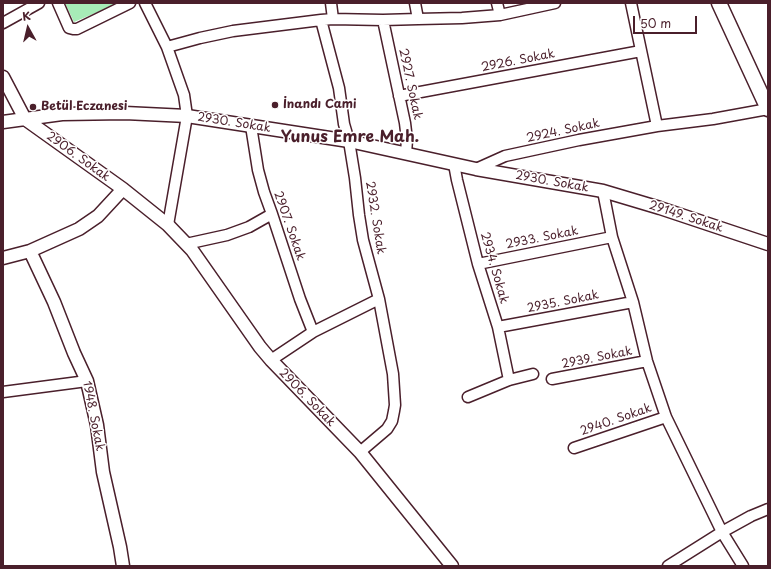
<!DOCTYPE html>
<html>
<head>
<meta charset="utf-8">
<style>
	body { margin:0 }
	#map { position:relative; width:771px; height:569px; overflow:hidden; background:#fff; font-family:"Playpen Sans",sans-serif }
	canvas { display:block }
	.frame { position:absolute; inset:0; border:4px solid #4a1f2b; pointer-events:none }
	.north { position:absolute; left:8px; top:8px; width:40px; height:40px; -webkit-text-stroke:3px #fff; paint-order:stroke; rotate:352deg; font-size:11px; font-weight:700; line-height:16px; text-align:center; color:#4a1f2b }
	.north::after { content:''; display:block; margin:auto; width:14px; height:18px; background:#4a1f2b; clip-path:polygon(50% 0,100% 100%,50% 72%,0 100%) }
	.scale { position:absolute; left:633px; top:16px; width:64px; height:18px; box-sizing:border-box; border:2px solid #4a1f2b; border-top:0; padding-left:5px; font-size:12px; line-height:14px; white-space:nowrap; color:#4a1f2b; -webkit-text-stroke:3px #fff; paint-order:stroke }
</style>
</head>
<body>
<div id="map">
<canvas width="771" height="569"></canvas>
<div class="frame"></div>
<div class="north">K</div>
<div class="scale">50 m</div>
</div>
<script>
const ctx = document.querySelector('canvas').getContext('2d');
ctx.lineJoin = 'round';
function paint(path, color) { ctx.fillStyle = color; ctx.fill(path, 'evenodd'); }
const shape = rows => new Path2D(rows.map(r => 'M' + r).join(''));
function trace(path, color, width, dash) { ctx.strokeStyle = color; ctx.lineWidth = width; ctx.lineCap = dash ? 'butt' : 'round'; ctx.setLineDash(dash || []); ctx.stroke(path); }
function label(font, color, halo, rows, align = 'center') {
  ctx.font = font + ' "Playpen Sans",sans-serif'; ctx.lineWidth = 3; ctx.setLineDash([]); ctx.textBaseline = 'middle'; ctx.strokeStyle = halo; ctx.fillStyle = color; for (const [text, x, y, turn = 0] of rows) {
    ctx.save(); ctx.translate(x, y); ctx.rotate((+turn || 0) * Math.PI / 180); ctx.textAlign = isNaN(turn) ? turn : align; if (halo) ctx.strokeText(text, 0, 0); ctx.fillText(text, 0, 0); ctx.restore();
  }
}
const green = shape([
	[65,3,119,3,74,22]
]);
const minor = shape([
	[58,3,69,28,73,29,77,29,130,3],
	[145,3,167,47,184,95,187,116,168,225],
	[331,3,333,19],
	[415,3,418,19],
	[497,3,500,15],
	[631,3,657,126],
	[321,20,339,88,344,124,349,141,355,178,359,215,363,240,379,299,393,374,395,405,394,411,392,421,387,429,360,452],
	[383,20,405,123,407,140,406,153],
	[3,23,39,3],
	[167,47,200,38,233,31,321,20,333,19,383,20,418,19,462,18,500,15,555,3],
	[399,96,641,51],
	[251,126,258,170,264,192,272,214,300,299,313,332],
	[454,164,457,180,478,264,498,327,509,380],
	[476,169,505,156,579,140,657,126,713,119,768,109],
	[603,191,612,237,633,302,647,361,666,417,722,532,743,566],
	[186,244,227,235,249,227,272,214],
	[478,264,612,237],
	[498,327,633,302],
	[271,360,313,332,379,299],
	[552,379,647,361],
	[3,392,87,381],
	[468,397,509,380,533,374],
	[574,448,666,417],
	[668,566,722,532,751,516,768,509]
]);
const tertiary = shape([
	[3,77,25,119,123,189,168,225,192,250,260,347,271,360,360,452,452,566],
	[3,122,62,114,125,113,187,116,349,141,476,169,603,191,660,208,768,244],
	[30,251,54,302,74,353,87,381,97,425,103,472,120,547,123,566],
	[3,258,30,251,79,229,98,216,123,189]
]);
const secondary = shape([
	[719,3,768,109]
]);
const markers = [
	[275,105,4,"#4a1f2b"],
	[33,107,4,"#4a1f2b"]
];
const streetNames = [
	["2926. Sokak",518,61,-11],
	["2927. Sokak",410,84,78],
	["2930. Sokak",234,123,9],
	["2924. Sokak",563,131,-12],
	["2906. Sokak",78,157,36],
	["2930. Sokak",552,182,10],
	["29149. Sokak",686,217,18],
	["2932. Sokak",375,218,81],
	["2907. Sokak",289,226,71],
	["2933. Sokak",542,238,-11],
	["2934. Sokak",494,268,74],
	["2935. Sokak",563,302,-11],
	["2939. Sokak",597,358,-11],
	["2906. Sokak",307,398,46],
	["1948. Sokak",93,416,79],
	["2940. Sokak",616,420,-19]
];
const poiNames = [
	["İnandı Cami",283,105],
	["Betül Eczanesi",41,107]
];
const districtNames = [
	["Yunus Emre Mah.",350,138]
];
paint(green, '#a7ecb7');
trace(minor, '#4a1f2b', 13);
trace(tertiary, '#4a1f2b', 15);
trace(secondary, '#4a1f2b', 17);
trace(minor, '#fff', 10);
trace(tertiary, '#fff', 12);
trace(secondary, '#fff', 14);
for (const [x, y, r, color] of markers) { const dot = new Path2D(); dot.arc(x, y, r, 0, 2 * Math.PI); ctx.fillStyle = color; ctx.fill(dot); trace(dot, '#fff', 1.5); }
label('12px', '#4a1f2b', '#fff', streetNames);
label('bold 12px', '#4a1f2b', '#fff', poiNames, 'left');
label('bold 16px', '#4a1f2b', '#fff', districtNames);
</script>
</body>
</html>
